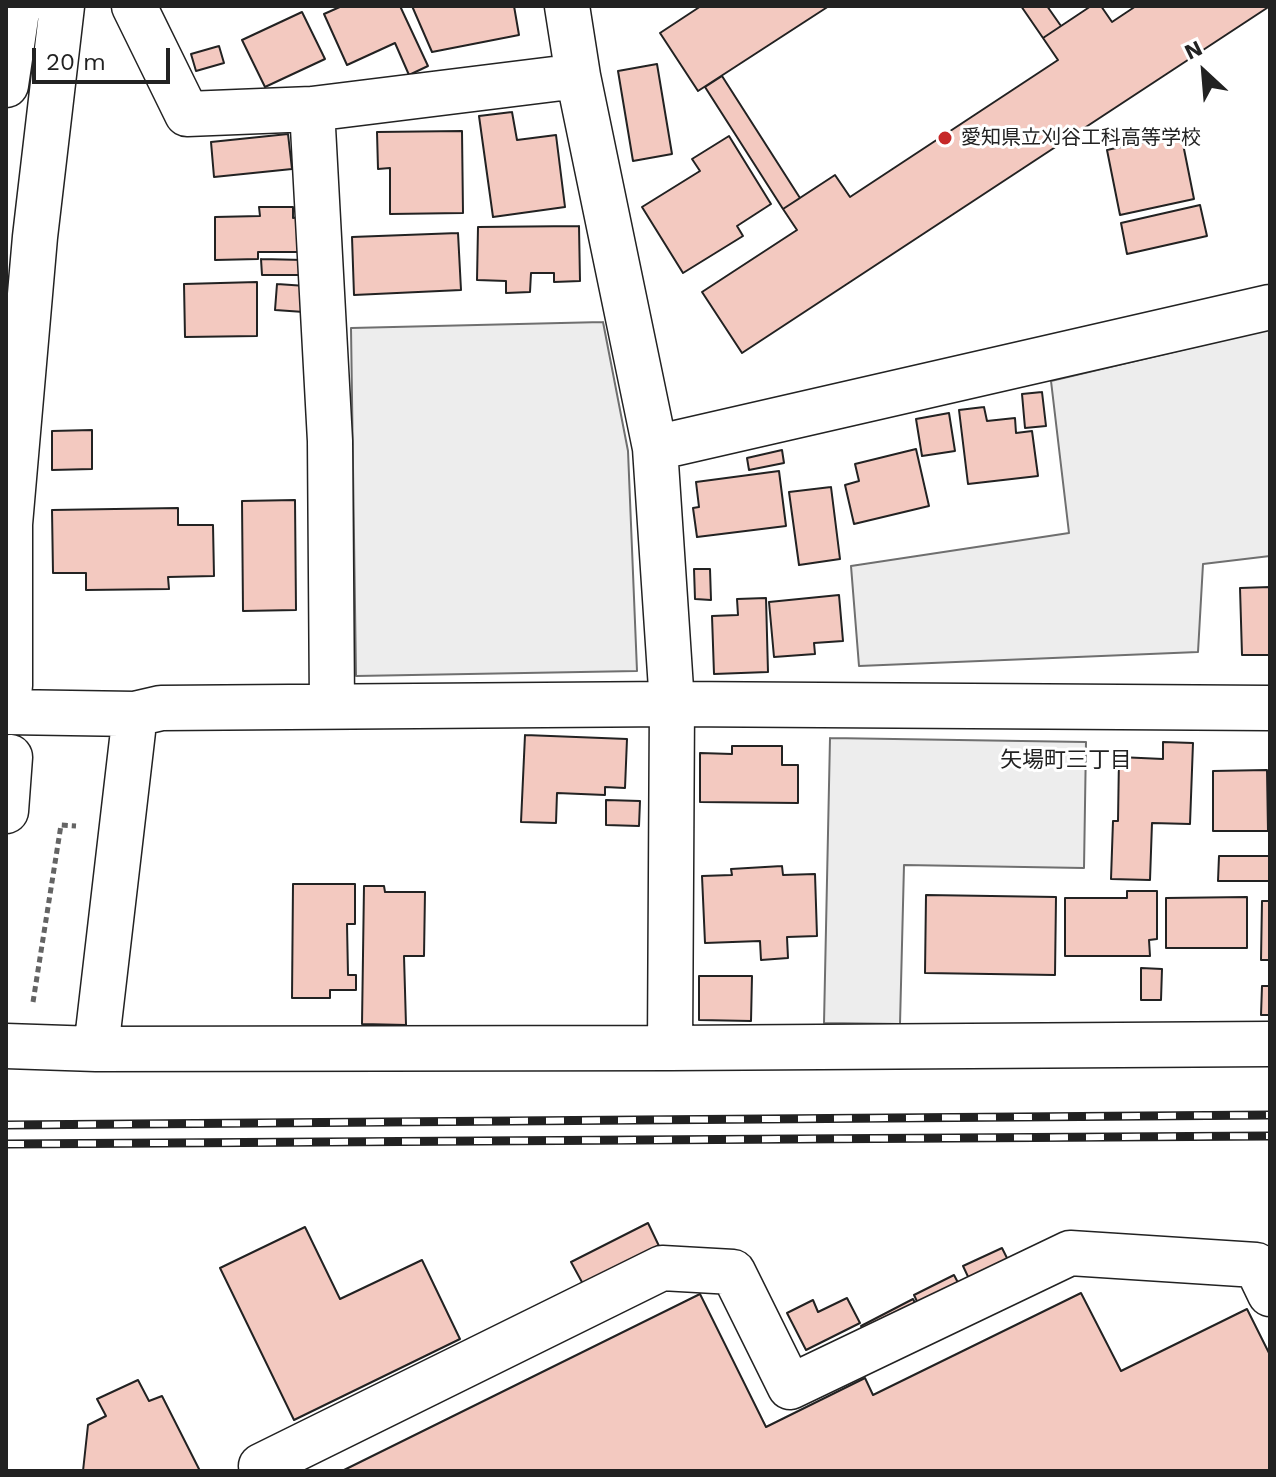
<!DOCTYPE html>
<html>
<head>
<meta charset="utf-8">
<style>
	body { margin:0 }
	#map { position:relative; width:1276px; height:1477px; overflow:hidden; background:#fff; font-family:"Work Sans",sans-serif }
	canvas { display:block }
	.frame { position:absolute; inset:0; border:8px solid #222; pointer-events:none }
	.north { position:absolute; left:1164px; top:32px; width:80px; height:80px; -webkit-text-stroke:6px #fff; paint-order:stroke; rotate:334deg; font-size:22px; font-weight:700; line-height:32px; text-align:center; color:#222 }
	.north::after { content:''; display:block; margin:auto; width:28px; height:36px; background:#222; clip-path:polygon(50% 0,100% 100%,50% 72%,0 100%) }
	.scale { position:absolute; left:32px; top:48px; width:138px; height:36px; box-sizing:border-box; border:4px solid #222; border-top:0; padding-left:10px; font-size:24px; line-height:28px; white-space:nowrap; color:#222; -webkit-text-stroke:6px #fff; paint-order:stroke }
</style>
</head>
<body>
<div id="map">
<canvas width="1276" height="1477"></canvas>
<div class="frame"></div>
<div class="north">N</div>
<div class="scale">20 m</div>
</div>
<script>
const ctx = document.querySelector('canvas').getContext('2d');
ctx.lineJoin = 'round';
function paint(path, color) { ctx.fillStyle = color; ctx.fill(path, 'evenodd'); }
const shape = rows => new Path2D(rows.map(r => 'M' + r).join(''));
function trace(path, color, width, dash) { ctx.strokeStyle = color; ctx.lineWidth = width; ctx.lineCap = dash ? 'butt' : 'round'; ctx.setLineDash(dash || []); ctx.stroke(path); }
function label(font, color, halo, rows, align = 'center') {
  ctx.font = font + ' "Work Sans","Noto Sans JP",sans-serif'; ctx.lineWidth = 6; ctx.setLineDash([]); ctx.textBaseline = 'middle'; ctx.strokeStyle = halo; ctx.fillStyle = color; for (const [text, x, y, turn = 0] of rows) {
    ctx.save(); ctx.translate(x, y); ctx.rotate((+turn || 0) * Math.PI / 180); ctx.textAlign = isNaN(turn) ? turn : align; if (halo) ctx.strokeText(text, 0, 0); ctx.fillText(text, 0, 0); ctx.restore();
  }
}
const parking = shape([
	[603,322,628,451,637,671,356,676,351,328,603,322],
	[1270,329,1270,556,1203,564,1198,652,859,666,851,566,1069,533,1051,381,1270,329],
	[830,738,1086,742,1084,868,904,865,900,1024,824,1023,830,738]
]);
const building = shape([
	[342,6,400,6,428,66,409,75,395,43,347,65,324,14,342,6],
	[412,6,514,6,519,35,432,52,412,6],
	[701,6,829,6,698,91,660,33,701,6],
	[1021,6,1047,6,1061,26,1043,38,1021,6],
	[1091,6,1101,6,1112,22,1136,6,1270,6,742,353,702,292,797,230,783,209,835,175,850,197,1058,60,1043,38,1091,6],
	[302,12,325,59,265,87,242,40,302,12],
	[219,46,224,63,196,71,191,54,219,46],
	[657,64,672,154,633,161,618,71,657,64],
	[722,76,800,198,783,209,705,87,722,76],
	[512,112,517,140,556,135,565,207,493,217,479,116,512,112],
	[462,131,463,213,390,214,390,168,378,169,377,132,462,131],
	[288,134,292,169,214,177,211,142,288,134],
	[1181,134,1194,199,1120,215,1107,150,1181,134],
	[729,136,771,204,737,226,743,236,683,273,642,207,700,171,692,159,729,136],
	[1200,205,1207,236,1127,254,1121,223,1200,205],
	[259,207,293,207,293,218,299,217,300,252,258,252,258,259,215,260,215,217,260,216,259,207],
	[579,226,580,281,554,282,554,273,531,273,530,292,506,293,506,281,477,280,478,227,579,226],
	[458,233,461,290,354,295,352,237,458,233],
	[261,259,304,260,304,275,262,275,261,259],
	[257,282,257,336,185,337,184,284,257,282],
	[277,284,306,286,304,312,275,310,277,284],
	[1042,392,1046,426,1025,428,1022,394,1042,392],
	[984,407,987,421,1015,418,1016,433,1032,431,1038,476,968,484,959,410,984,407],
	[949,413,955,451,922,456,916,419,949,413],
	[92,430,92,469,52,470,52,431,92,430],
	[916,449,929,506,854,524,845,485,859,481,855,464,916,449],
	[782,450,784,463,749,470,747,458,782,450],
	[779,471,786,526,697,537,693,508,699,507,696,482,779,471],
	[831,487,840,559,799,565,789,492,831,487],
	[295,500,296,610,243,611,242,501,295,500],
	[178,508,178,525,213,525,214,576,168,577,169,589,86,590,86,573,53,573,52,510,178,508],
	[694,569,710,569,711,600,695,599,694,569],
	[1270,587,1270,655,1242,655,1240,588,1270,587],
	[839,595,843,641,814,643,815,654,774,657,769,602,839,595],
	[766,598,768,672,714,674,712,616,738,615,737,599,766,598],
	[525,735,627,739,625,788,605,787,605,795,557,793,556,823,521,822,525,735],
	[1163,742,1193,743,1190,824,1152,823,1150,880,1111,879,1113,821,1118,821,1119,757,1163,759,1163,742],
	[732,746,782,746,782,765,798,765,798,803,700,802,700,753,732,754,732,746],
	[1267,770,1268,831,1213,831,1213,771,1267,770],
	[606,800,640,801,639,826,606,825,606,800],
	[1219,856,1270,856,1269,881,1218,881,1219,856],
	[782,866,783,875,815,874,817,936,787,937,788,958,761,960,760,941,705,943,702,876,732,875,731,869,782,866],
	[293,884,355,884,355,924,347,924,348,975,356,975,356,990,330,990,330,998,292,998,293,884],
	[364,886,384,886,385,892,425,892,424,956,404,956,406,1025,362,1024,364,886],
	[1127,891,1157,891,1157,939,1149,940,1150,956,1065,956,1065,898,1127,898,1127,891],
	[926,895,1056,897,1055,975,925,973,926,895],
	[1247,897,1247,948,1166,948,1166,898,1247,897],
	[1262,901,1270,901,1270,960,1261,960,1262,901],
	[1141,968,1162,969,1161,1000,1141,1000,1141,968],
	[699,976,752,976,751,1021,699,1020,699,976],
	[1262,986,1270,986,1270,1015,1261,1015,1262,986],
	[648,1223,659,1246,583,1284,571,1262,648,1223],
	[305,1227,340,1299,422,1260,460,1339,294,1420,220,1268,305,1227],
	[1002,1248,1010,1264,971,1283,963,1266,1002,1248],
	[954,1275,963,1292,922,1312,914,1295,954,1275],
	[1081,1293,1121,1371,1247,1309,1270,1355,1270,1471,342,1471,700,1294,766,1427,865,1378,873,1395,1081,1293],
	[847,1298,860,1323,806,1350,787,1313,813,1300,818,1312,847,1298],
	[913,1299,920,1313,868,1338,861,1326,913,1299],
	[138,1380,149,1401,162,1396,200,1471,83,1471,88,1425,106,1416,97,1399,138,1380]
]);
const path = shape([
	[33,1002,61,825,76,826]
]);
const minor = shape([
	[134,6,187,114,312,109,578,76],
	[567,6,578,76,655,448,672,704,670,1048],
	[6,85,17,11,20,6],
	[312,109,330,441,332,706],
	[655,448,1270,307],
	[10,686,10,524,35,237,62,6],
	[6,712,135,714,161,708,672,704,1270,708],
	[6,811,10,757],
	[6,1046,96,1049,670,1048,1270,1044],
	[96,1049,135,714],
	[263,1471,261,1466,662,1268,733,1272,790,1387,1070,1253,1256,1265,1270,1294]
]);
const rail = shape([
	[6,1125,1270,1115],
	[6,1144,1270,1136]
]);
const markers = [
	[945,138,8,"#c62828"]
];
const poiNames = [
	["愛知県立刈谷工科高等学校",961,138]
];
const neighbourhoodNames = [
	["矢場町三丁目",1066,761]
];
paint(parking, '#ededed');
trace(parking, '#6f6f6f', 2);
paint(building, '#f3c9c0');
trace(building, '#222', 2);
trace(minor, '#222', 47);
trace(path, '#646464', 5, [6, 4]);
trace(minor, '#fff', 44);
trace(rail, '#222', 9);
trace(rail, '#fff', 6, [18]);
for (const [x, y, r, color] of markers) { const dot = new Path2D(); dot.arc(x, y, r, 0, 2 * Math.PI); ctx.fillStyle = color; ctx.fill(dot); trace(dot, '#fff', 3); }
label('20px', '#222', '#fff', poiNames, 'left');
label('22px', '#222', '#fff', neighbourhoodNames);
</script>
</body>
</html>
